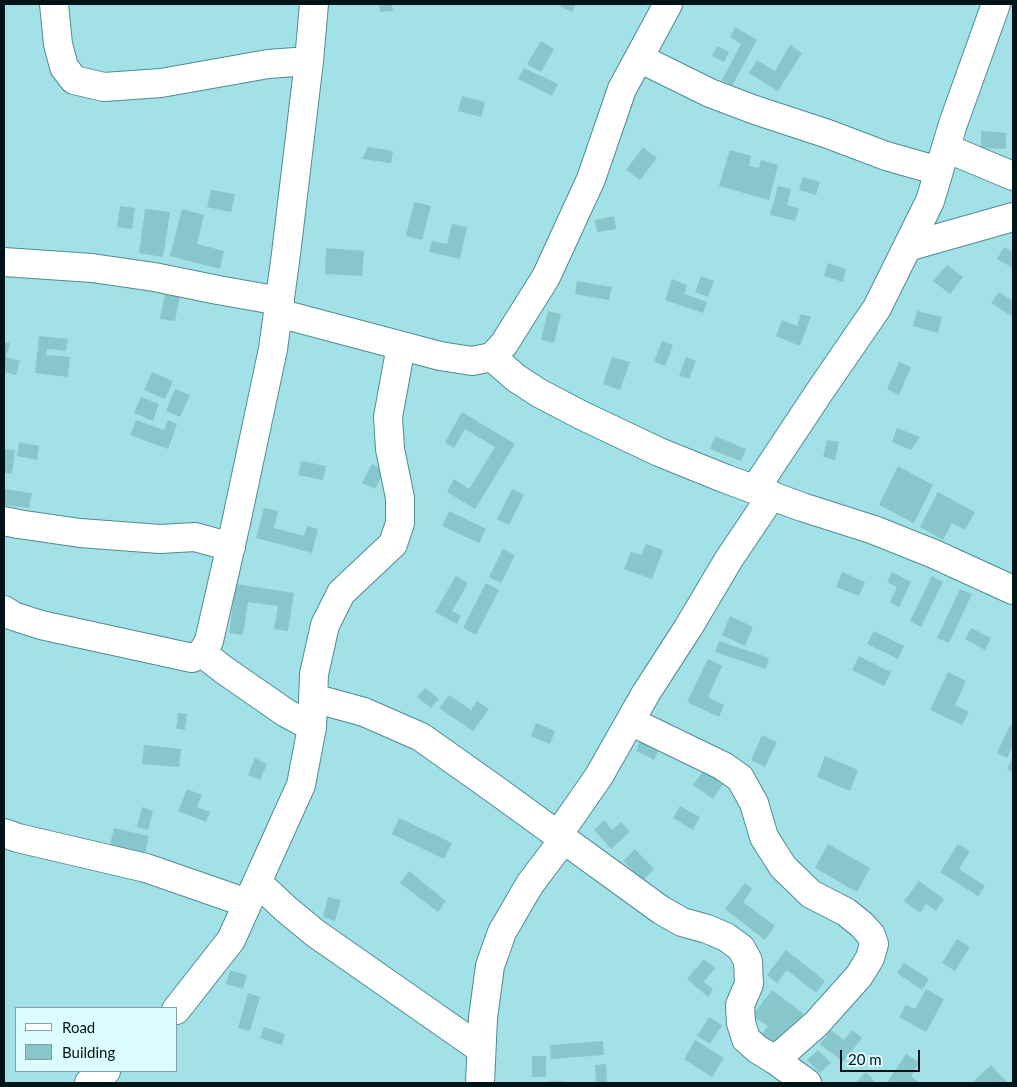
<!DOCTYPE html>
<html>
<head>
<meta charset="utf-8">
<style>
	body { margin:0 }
	#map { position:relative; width:1017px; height:1087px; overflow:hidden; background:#a2e1e7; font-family:Lato,sans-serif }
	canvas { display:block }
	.frame { position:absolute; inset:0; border:5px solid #001417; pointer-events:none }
	.legend { position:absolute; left:15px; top:1007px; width:162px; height:65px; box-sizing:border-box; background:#ddfcff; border:1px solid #859fa2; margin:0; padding:6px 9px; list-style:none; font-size:15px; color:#001417 }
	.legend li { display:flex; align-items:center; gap:10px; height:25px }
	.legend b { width:25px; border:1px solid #859fa2 }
	.scale { position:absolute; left:840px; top:1050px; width:80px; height:22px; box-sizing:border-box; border:2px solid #001417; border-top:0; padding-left:6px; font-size:15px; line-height:18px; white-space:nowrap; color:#001417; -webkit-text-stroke:4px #ddfcff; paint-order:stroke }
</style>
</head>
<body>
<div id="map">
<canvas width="1017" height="1087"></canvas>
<div class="frame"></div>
<ul class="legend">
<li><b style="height:6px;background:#fff"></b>Road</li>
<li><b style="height:14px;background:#87c6cc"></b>Building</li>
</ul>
<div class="scale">20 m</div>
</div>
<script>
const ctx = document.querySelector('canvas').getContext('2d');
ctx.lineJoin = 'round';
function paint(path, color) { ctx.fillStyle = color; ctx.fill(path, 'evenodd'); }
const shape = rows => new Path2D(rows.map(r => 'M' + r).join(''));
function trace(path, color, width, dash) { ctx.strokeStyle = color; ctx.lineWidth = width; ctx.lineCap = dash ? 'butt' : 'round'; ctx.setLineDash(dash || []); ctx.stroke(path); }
const building = shape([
	[379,4,392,4,393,11,380,12],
	[560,4,576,4,572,12,559,6],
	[735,27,757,40,732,86,722,80,741,44,730,37],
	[541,41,554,49,541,72,527,64],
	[790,45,802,53,778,91,749,73,757,60,775,71],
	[717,46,729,52,724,62,712,56],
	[524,68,558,84,552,96,518,79],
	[462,96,485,102,481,117,458,111],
	[981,131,1006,133,1006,149,981,148],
	[368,147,393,151,391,163,362,159],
	[643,147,657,158,640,180,626,170],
	[730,150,751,156,749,166,759,168,761,160,778,165,769,200,719,186],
	[803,177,820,182,816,195,799,190],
	[778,186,791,189,787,205,799,209,795,221,770,215],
	[211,190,235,194,231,212,207,207],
	[414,202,431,206,422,240,406,236],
	[120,206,135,208,132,229,117,227],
	[145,209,170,212,163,257,139,253],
	[182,209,204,215,197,244,224,251,220,269,170,256],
	[614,216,616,229,597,232,595,220],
	[452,224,467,227,460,259,429,252,432,241,447,244],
	[1004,247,1013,252,1013,268,997,259],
	[326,248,364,251,362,276,325,274],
	[828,263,846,269,843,282,824,276],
	[947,265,963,277,950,294,933,281],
	[701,276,714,281,708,297,695,292],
	[672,279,687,285,684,294,707,302,703,313,665,300],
	[577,281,612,287,609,300,575,294],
	[165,292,180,295,175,321,160,319],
	[999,292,1013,301,1013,317,991,303],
	[548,311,561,314,554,343,541,340],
	[917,311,942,317,938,333,913,326],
	[801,314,811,317,800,346,776,336,782,320,797,326],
	[39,336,68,339,66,351,47,349,46,355,70,357,68,377,35,373],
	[662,341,673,345,665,366,654,362],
	[4,342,10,343,6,357,20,361,16,375,4,372],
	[612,357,630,362,620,390,603,384],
	[686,357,696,361,689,379,679,376],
	[899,362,911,367,899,395,887,389],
	[152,372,173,381,165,399,144,390],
	[175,389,190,395,180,417,166,411],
	[141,397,159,404,153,421,134,413],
	[462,412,515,444,475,509,447,492,454,479,469,489,495,447,465,429,454,448,445,442],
	[136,420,164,430,168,420,177,424,168,449,130,435],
	[897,428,920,437,911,450,892,442],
	[715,436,746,449,741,461,710,449],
	[827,440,839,442,835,460,823,457],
	[19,442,39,446,37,460,17,456],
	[4,449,15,450,12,474,4,473],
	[301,461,326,466,323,480,298,475],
	[372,464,384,471,375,489,362,483],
	[898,466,933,485,914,523,879,505],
	[4,489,32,493,29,508,4,505],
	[512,489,524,495,509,525,497,519],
	[938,492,975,512,965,530,952,523,943,540,920,527],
	[264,508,278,511,274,528,304,536,307,526,318,529,312,553,256,538],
	[449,511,486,529,479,543,442,526],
	[646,544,663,550,652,579,624,569,631,552,641,555],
	[503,549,515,555,501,583,489,577],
	[842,572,865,582,859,596,836,587],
	[892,572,911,582,899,607,890,602,897,587,887,582],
	[456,576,468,583,452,611,461,616,457,624,435,612],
	[932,576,943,582,921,627,910,621],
	[486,583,499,590,476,635,463,628],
	[236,584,294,593,288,631,274,629,278,606,248,602,243,635,229,633],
	[960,589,972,594,949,643,937,638],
	[730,616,753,627,745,646,722,635],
	[971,628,991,638,985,650,965,639],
	[874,631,904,646,898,659,867,644],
	[719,641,769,658,766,669,715,652],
	[859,656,891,672,884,686,852,670],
	[708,659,722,666,708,697,724,705,719,717,687,702],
	[948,672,966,681,955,705,969,712,962,725,930,710],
	[425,688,439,699,431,708,417,697],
	[449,695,471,710,477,701,489,709,473,731,439,708],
	[178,713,187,714,185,730,176,729],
	[536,723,555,731,550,744,531,736],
	[1010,725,1013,726,1013,745,1007,758,997,753],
	[762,735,777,742,765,767,751,760],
	[642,736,661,745,654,760,636,751],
	[144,745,181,749,179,767,142,764],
	[825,756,858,770,850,791,817,777],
	[1013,757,1013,772,1007,769],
	[255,758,267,764,260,780,248,775],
	[704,770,723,784,713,799,693,785],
	[187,789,202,795,197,807,210,812,206,822,178,811],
	[680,806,700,817,693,830,673,818],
	[142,807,153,811,148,830,137,827],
	[399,818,452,843,444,859,392,834],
	[604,820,612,830,621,822,630,832,611,849,594,830],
	[114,828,149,836,144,857,109,849],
	[828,844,870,868,857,892,815,868],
	[958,844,970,851,959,869,985,886,978,896,940,872],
	[635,849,654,869,643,880,623,861],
	[409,871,446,901,438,912,400,883],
	[919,881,944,899,936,911,926,904,920,913,904,901],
	[745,883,752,889,743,902,775,926,765,940,725,909],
	[328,897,341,900,335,921,323,917],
	[957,939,970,947,955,971,942,963],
	[786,950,825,981,816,993,787,970,777,983,767,975],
	[704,959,715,968,704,982,713,989,708,997,687,979],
	[904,963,929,979,922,990,897,973],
	[230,970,247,975,243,989,226,984],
	[926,989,944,999,926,1032,899,1017,906,1005,915,1009],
	[772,990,804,1014,775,1047,759,1037,768,1026,752,1016],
	[248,993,260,997,250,1031,238,1028],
	[709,1017,722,1025,710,1044,697,1036],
	[264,1027,285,1034,282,1045,260,1038],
	[831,1030,844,1040,852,1030,862,1038,843,1062,820,1044],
	[695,1040,724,1058,712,1077,684,1059],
	[603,1041,604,1055,551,1059,550,1045],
	[818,1050,831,1063,820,1073,807,1060],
	[906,1054,919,1062,911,1077,921,1083,891,1083,888,1081],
	[532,1056,546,1056,546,1077,532,1077],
	[606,1064,607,1083,596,1083,595,1065],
	[991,1065,1008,1083,972,1083],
	[866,1072,876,1083,858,1083,857,1081],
	[549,1081,564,1081,564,1083,549,1083]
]);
const minor = shape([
	[54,4,58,44,64,67,74,80,104,87,161,83,268,64,309,61],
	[639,58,710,93,755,110,828,134,886,156,939,171],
	[946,148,1013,176],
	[907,247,1013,217],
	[4,262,92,268,154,277,218,290,280,301],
	[278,313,440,356,472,361,492,357,504,344,546,277,591,179,622,89,668,4],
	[492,357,516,378,539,393,581,415,659,452,726,479,802,507,874,530,934,554,1013,590],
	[755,489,820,391,877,308,930,201,953,124,996,4],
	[4,521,18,524,80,533,160,539,195,537,231,547],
	[4,610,13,616,41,625,192,658,202,653,209,641,236,523,273,349,286,254,309,61,314,4],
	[202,653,224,670,286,713,312,727],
	[313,698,364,712,421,737,493,788,661,910,682,922,707,929,726,937,741,948,748,961,749,984,740,1005,741,1023,746,1039,757,1049,775,1060,807,1083],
	[630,721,723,766,740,778,754,803,764,837,783,867,811,894,846,912,862,925,871,935,874,944,870,958,859,976,816,1024,775,1060],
	[4,833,18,838,146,868,247,903],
	[558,835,599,776,646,693,688,628,729,559,772,495],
	[257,882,286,909,315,933,481,1049],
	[176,1010,231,940,301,785,312,727,314,674,325,625,341,593,393,544,400,523,400,498,390,449,388,417,401,346],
	[89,1083,106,1071],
	[480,1083,483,1018,490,966,502,932,530,884,564,839]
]);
paint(building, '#87c6cc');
trace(minor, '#4e8c92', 30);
trace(minor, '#fff', 28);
</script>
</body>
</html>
